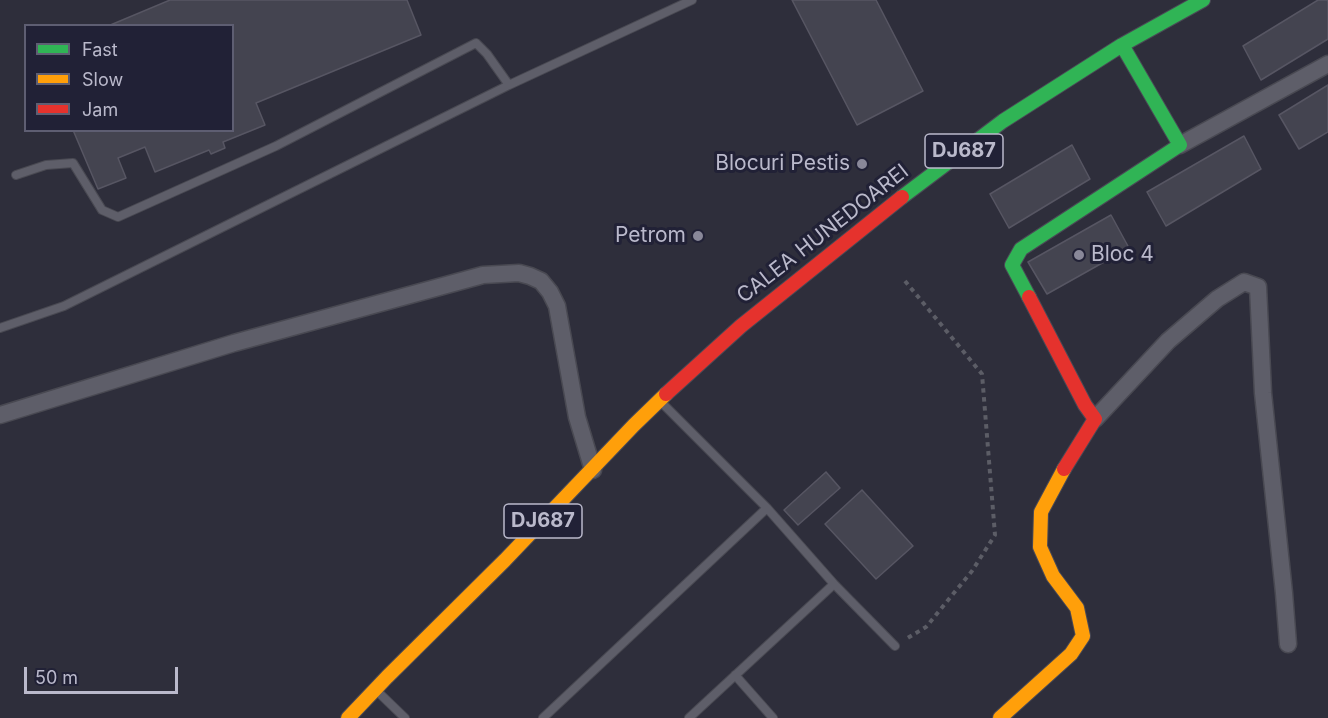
<!DOCTYPE html>
<html>
<head>
<meta charset="utf-8">
<style>
	body { margin:0 }
	#map { position:relative; width:1328px; height:718px; overflow:hidden; background:#2e2e3b; font-family:Inter,sans-serif }
	canvas { display:block }
	.legend { position:absolute; left:24px; top:24px; width:210px; height:108px; box-sizing:border-box; background:#212136; border:2px solid #5e5e72; margin:0; padding:8px 10px; list-style:none; font-size:18px; color:#bab9cb }
	.legend li { display:flex; align-items:center; gap:12px; height:30px }
	.legend b { width:30px; border:2px solid #5e5e72 }
	.scale { position:absolute; left:24px; top:667px; width:154px; height:27px; box-sizing:border-box; border:3px solid #bab9cb; border-top:0; padding-left:8px; font-size:18px; line-height:21px; white-space:nowrap; color:#bab9cb; -webkit-text-stroke:4px #212136; paint-order:stroke }
</style>
</head>
<body>
<div id="map">
<canvas width="1328" height="718"></canvas>
<ul class="legend">
<li><b style="height:8px;background:#30b455"></b>Fast</li>
<li><b style="height:8px;background:#ff9f0a"></b>Slow</li>
<li><b style="height:8px;background:#e5322d"></b>Jam</li>
</ul>
<div class="scale">50 m</div>
</div>
<script>
const ctx = document.querySelector('canvas').getContext('2d');
ctx.lineJoin = 'round';
function paint(path, color) { ctx.fillStyle = color; ctx.fill(path, 'evenodd'); }
const shape = rows => new Path2D(rows.map(r => 'M' + r).join(''));
function trace(path, color, width, dash) { ctx.strokeStyle = color; ctx.lineWidth = width; ctx.lineCap = dash ? 'butt' : 'round'; ctx.setLineDash(dash || []); ctx.stroke(path); }
function label(font, color, halo, rows, align = 'center') {
  ctx.font = font + ' Inter,sans-serif'; ctx.lineWidth = 6; ctx.setLineDash([]); ctx.textBaseline = 'middle'; ctx.strokeStyle = halo; ctx.fillStyle = color; for (const [text, x, y, turn = 0] of rows) {
    ctx.save(); ctx.translate(x, y); ctx.rotate((+turn || 0) * Math.PI / 180); ctx.textAlign = isNaN(turn) ? turn : align; if (halo) ctx.strokeText(text, 0, 0); ctx.fillText(text, 0, 0); ctx.restore();
  }
}
const building = shape([
	[170,0,407,0,421,35,256,103,265,125,223,142,225,148,211,154,209,150,155,172,145,147,118,158,126,178,98,189,73,130,232,130,232,26,108,26,170,0],
	[792,0,876,0,923,91,857,125,792,0],
	[1318,0,1327,0,1328,2,1328,39,1261,80,1243,46,1318,0],
	[1328,85,1328,132,1299,149,1279,115,1328,85],
	[1244,136,1261,169,1166,226,1147,192,1244,136],
	[1072,145,1090,179,1009,228,990,194,1072,145],
	[1111,215,1129,248,1047,294,1028,262,1111,215],
	[826,472,840,488,798,525,784,510,826,472],
	[862,490,913,546,876,579,825,524,862,490]
]);
const path = shape([
	[905,281,982,374,995,535,972,571,926,627,906,639]
]);
const lane = shape([
	[16,175,46,165,73,163,102,210,118,217,276,146,476,43,487,54,509,85],
	[0,328,64,306,509,85,692,0],
	[662,403,767,508,834,584,895,646],
	[735,675,773,718],
	[377,691,405,718],
	[543,718,767,508],
	[689,718,834,584]
]);
const street = shape([
	[1180,145,1328,64],
	[0,415,234,343,483,275,519,273,530,276,541,281,550,292,557,306,577,417,593,470],
	[1095,419,1168,341,1217,299,1244,282,1258,287,1263,393,1284,593,1288,644]
]);
const fast = shape([
	[902,197,1003,121,1122,45,1203,0],
	[1029,297,1012,265,1021,249,1180,145,1122,45]
]);
const slow = shape([
	[348,718,387,677,505,560,634,425,666,394],
	[1000,718,1071,654,1083,636,1077,608,1053,576,1040,547,1041,512,1064,469]
]);
const jam = shape([
	[1029,297,1085,405,1095,419,1064,469],
	[666,394,741,326,902,197]
]);
const markers = [
	[862,164,6,"#898899"],
	[698,236,6,"#898899"],
	[1079,255,6,"#898899"]
];
const shields = [
	[964,151,78],
	[543,521,78]
];
const shieldNames = [
	["DJ687",964,151],
	["DJ687",543,521]
];
const poiNames = [
	["Blocuri Pestis",850,164],
	["Petrom",686,236],
	["Bloc 4",1091,255,"left"]
];
const streetNames = [
	["CALEA HUNEDOAREI",823,234,-38]
];
paint(building, '#444450');
trace(building, '#575663', 1.5);
trace(lane, '#494952', 10);
trace(street, '#494952', 19);
trace(fast, '#494955', 16);
trace(slow, '#494955', 16);
trace(jam, '#494955', 16);
trace(path, '#5c5d66', 4, [4.5, 4.5]);
trace(lane, '#5e5e69', 8);
trace(street, '#5e5e69', 16);
trace(fast, '#30b455', 14);
trace(slow, '#ff9f0a', 14);
trace(jam, '#e5322d', 14);
for (const [x, y, r, color] of markers) { const dot = new Path2D(); dot.arc(x, y, r, 0, 2 * Math.PI); ctx.fillStyle = color; ctx.fill(dot); trace(dot, '#212136', 2); }
for (const [x, y, w] of shields) { const box = new Path2D(); box.roundRect(x - w / 2, y - 17, w, 34, 4.5); ctx.fillStyle = '#212136'; ctx.fill(box); trace(box, '#bab9cb', 1.5); }
label('bold 20px', '#bab9cb', null, shieldNames);
label('21px', '#bab9cb', '#212136', poiNames, 'right');
label('21px', '#bab9cb', '#212136', streetNames);
</script>
</body>
</html>
